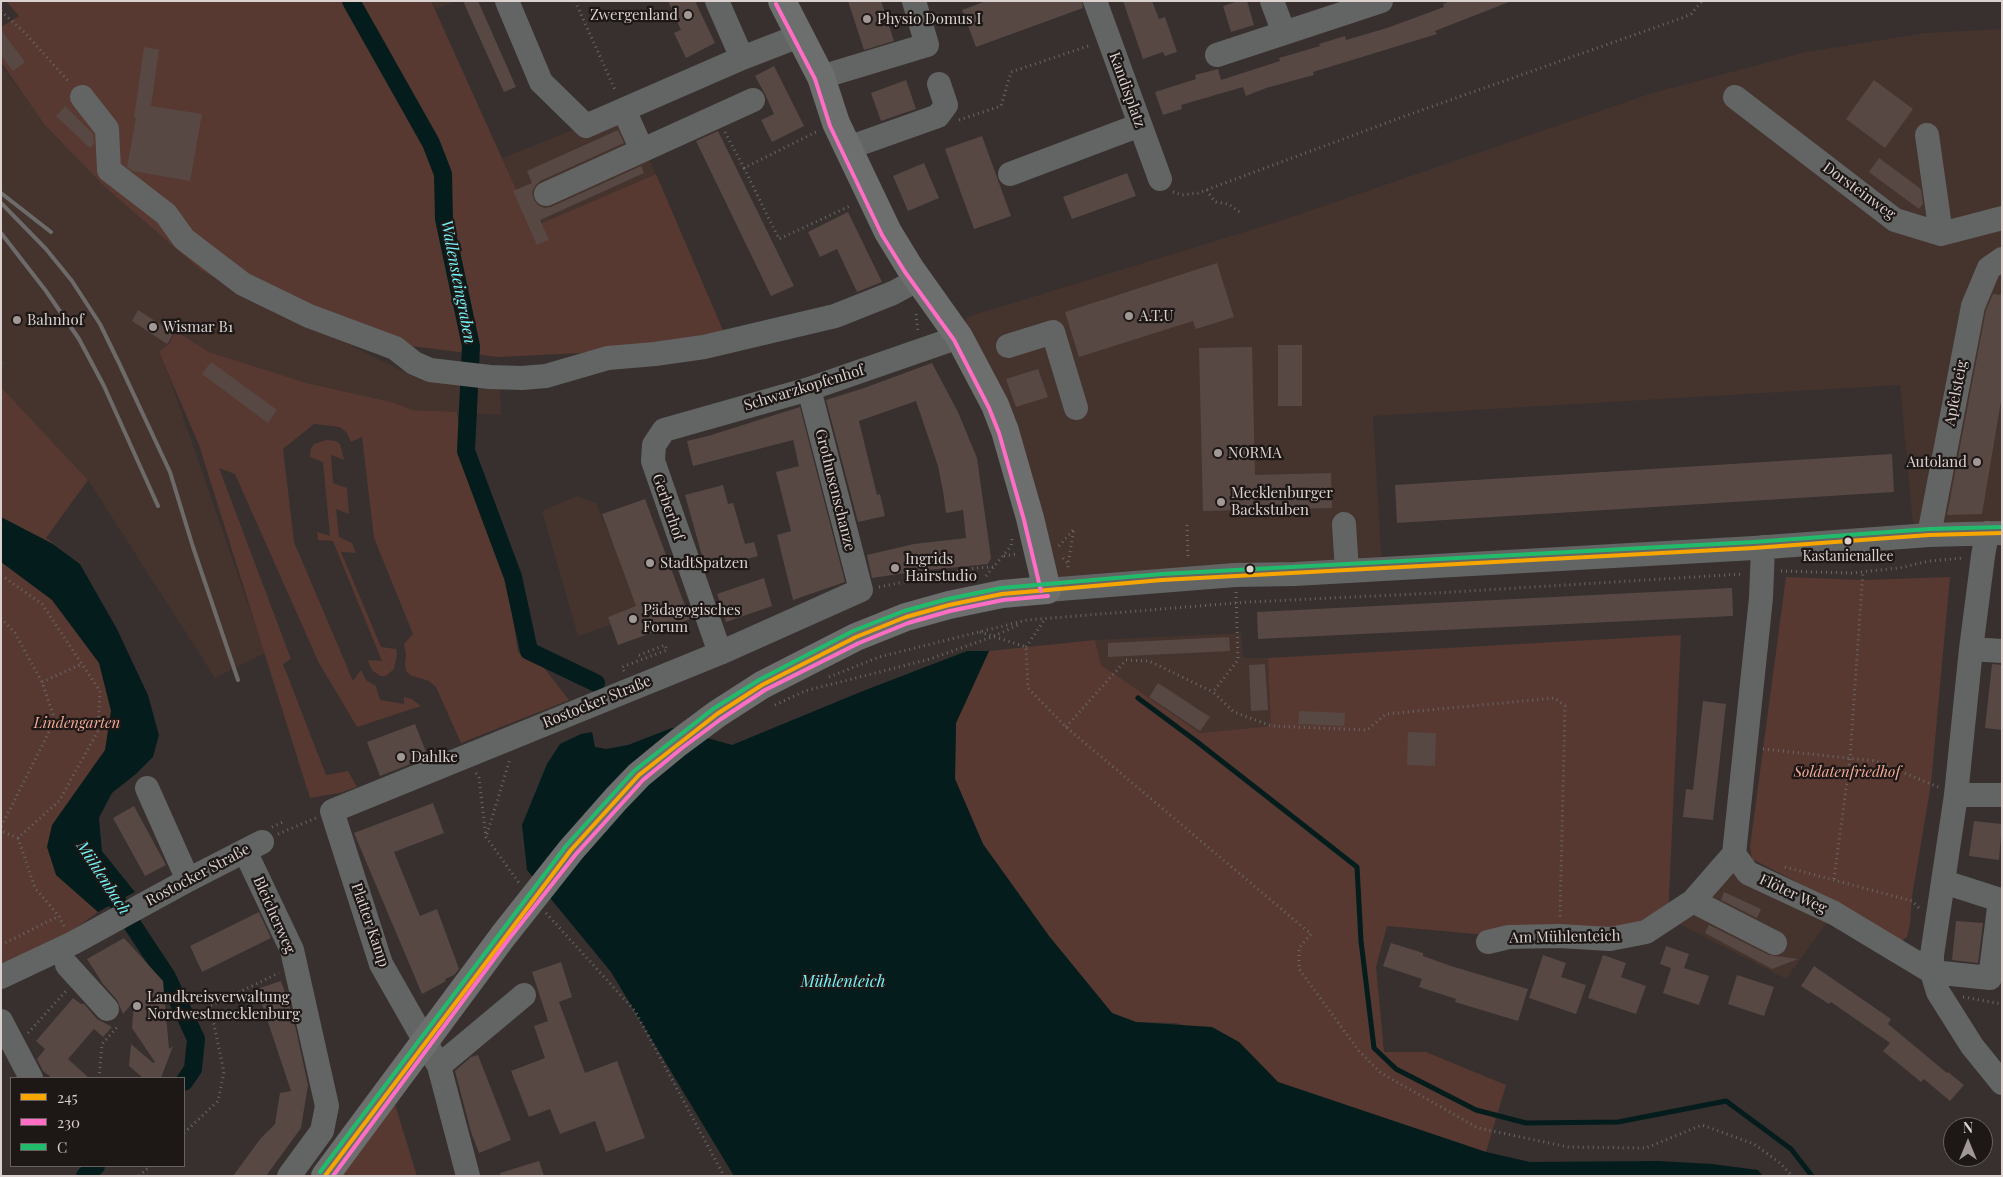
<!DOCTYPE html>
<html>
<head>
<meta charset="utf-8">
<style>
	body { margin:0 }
	#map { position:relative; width:2003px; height:1177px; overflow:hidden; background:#37302e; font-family:"Playfair Display",serif }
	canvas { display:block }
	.frame { position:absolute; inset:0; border:2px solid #dbd2d0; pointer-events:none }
	.legend { position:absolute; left:10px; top:1077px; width:175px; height:90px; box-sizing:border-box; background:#1d1716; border:1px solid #696260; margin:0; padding:6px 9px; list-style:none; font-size:15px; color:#dbd2d0 }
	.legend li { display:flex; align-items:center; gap:10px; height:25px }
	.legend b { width:25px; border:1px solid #696260 }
	.north { position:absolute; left:1943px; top:1117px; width:50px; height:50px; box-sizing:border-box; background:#1d1716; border:1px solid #696260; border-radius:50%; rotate:0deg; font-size:14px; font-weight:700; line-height:20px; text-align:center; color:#dbd2d0 }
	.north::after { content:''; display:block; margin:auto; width:18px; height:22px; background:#a29997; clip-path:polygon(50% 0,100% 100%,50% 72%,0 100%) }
</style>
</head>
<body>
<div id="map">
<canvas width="2003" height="1177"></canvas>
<div class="frame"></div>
<ul class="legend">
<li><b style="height:6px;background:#f7a600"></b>245</li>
<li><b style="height:6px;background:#ff6dc4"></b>230</li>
<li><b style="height:6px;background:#20bc6c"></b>C</li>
</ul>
<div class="north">N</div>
</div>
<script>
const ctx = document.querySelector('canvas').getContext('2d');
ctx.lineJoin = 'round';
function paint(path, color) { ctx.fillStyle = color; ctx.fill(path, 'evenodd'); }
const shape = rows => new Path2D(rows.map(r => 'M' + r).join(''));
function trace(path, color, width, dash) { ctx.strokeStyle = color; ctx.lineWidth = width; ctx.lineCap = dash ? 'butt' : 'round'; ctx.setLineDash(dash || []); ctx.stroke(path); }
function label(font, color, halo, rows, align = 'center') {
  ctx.font = font + ' "Playfair Display",serif'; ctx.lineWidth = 4.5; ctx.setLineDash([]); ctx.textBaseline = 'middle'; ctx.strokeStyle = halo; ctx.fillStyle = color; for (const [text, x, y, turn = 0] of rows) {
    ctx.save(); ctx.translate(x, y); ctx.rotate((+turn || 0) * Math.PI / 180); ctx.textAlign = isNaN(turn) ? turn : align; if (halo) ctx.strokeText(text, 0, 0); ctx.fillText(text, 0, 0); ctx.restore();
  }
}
const built = shape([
	[431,1,456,1,436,9],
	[1,27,202,271,420,380,500,387,501,415,412,410,395,403,307,383,209,352,176,331,169,344,159,353,170,379,265,653,215,678,88,480,1,387,1,65,27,99,1,62],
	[2002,29,2002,533,1914,536,1900,385,1373,416,1382,569,1047,590,959,337,967,317,1277,222,1649,94,1806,52,1925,33],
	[624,110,656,174,533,227,502,158],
	[577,496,596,503,613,543,627,538,619,560,629,588,649,602,608,617,611,625,578,636,542,511],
	[1241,633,1243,658,1268,658,1272,726,1200,733,1100,665,1095,640],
	[1734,854,1834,913,1786,979,1668,918]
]);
const green = shape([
	[6,1,431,1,533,227,656,174,725,335,600,352,498,357,388,343,272,307,202,271,104,186,45,125,1,62,1,27,19,16],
	[176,331,209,352,307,383,395,403,412,410,457,412,463,458,507,581,518,652,541,664,569,700,461,743,436,687,429,681,410,675,406,671,405,664,406,654,404,644,413,634,374,538,362,437,351,442,347,433,340,427,314,424,283,449,294,542,353,681,361,670,366,680,376,686,380,700,404,704,404,697,412,699,421,706,357,727,319,663,235,474,219,468,291,659,283,664,326,775,348,771,357,787,339,793,310,798,199,445,159,352,169,344],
	[1,387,88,480,46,538,80,564,117,629,148,695,159,735,153,757,136,774,112,793,99,818,102,851,135,892,98,912,66,935,1,966],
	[326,440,336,441,340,444,344,460,331,455,333,483,347,488,349,514,336,509,339,537,352,543,356,553,341,552,381,647,396,649,397,654,394,669,386,676,380,676,373,671,370,666,368,660,382,661,333,541,318,540,317,532,330,536,323,462,310,457,311,448,314,444],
	[1786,577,1863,580,1950,577,1931,784,1912,896,1910,924,1907,937,1896,945,1832,900,1752,859,1750,847],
	[1681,635,1668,918,1646,932,1509,937,1387,926,1376,967,1384,1052,1426,1052,1506,1085,1486,1152,1278,1082,1239,1042,1176,1023,1136,1022,1112,1013,1049,936,983,844,955,779,956,723,989,651,1095,640,1101,665,1200,733,1271,726,1268,658],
	[390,1088,417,1176,325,1176]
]);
const water = shape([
	[1,517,53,544,80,564,117,629,148,695,159,735,153,757,136,774,112,793,99,818,102,851,135,892,98,912,56,875,47,847,52,825,105,750,111,711,99,663,52,600,1,562],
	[967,651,989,651,956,723,955,779,983,844,1049,936,1112,1013,1136,1022,1212,1027,1239,1042,1278,1082,1486,1152,1530,1162,1658,1161,1712,1164,1758,1170,1763,1176,734,1176,611,972,527,870,522,825,547,764,560,744,581,734,592,732,595,747,606,749,628,745,672,728,732,745,863,691]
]);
const stream = shape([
	[1138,698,1196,741,1357,867,1361,941,1374,1048,1396,1069,1476,1110,1526,1123,1618,1122,1726,1101,1791,1149,1812,1176]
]);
const canal = shape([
	[351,1,431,143,443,174,444,219,471,346,466,451,513,577,529,651,596,683],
	[105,883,167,977,196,1039,193,1069,184,1082],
	[85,1176,96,1166]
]);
const building = shape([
	[463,1,478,1,516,87,504,92],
	[668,1,695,1,715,43,686,58,674,33,681,30],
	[848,1,881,1,894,41,864,50],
	[986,1,1082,1,1083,8,976,47,962,10],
	[1123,1,1152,1,1159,19,1165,17,1177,52,1165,56,1163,52,1143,59],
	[1238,1,1247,1,1254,25,1231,32,1223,6],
	[1450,1,1509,2,1435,31,1437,34,1313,72,1314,75,1266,88,1246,96,1243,87,1181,105,1182,109,1163,115,1155,92,1196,79,1195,75,1218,69,1221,80,1280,61,1279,58,1320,46,1319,44,1345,36,1346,40,1387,28,1444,7,1443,4],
	[1,30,25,62,13,71,1,55],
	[144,47,159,50,151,106,202,114,190,181,133,171,127,167,136,118,134,118],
	[774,66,804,126,772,142,761,120,774,114,765,94,755,76],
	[906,80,916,109,881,121,871,93],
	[1874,80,1913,109,1885,148,1846,119],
	[65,106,93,134,94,144,90,148,56,116],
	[618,130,624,143,540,181,535,186,532,192,534,200,538,205,544,208,551,207,641,166,644,173,540,220,549,240,537,245,513,191,532,183,527,171],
	[718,131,794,286,771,296,696,141],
	[982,136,1011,216,974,229,945,149],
	[1879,158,1921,189,1923,204,1919,209,1869,172],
	[924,163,939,198,908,211,893,176],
	[1127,173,1136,196,1072,219,1063,197],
	[848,212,882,282,857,292,837,249,820,257,808,232],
	[1217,263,1234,317,1196,329,1193,321,1079,357,1065,312],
	[1993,294,2002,295,2002,395,1982,514,1947,515,1986,310],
	[138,310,174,333,167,344,132,321],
	[1278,345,1302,345,1302,406,1278,406],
	[1252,347,1255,475,1331,473,1332,508,1203,511,1199,348],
	[211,362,277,410,268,423,202,374],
	[932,363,958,412,977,458,991,558,988,564,919,571,872,578,867,555,914,544,966,538,963,510,946,513,943,491,938,466,916,401,859,421,877,495,880,494,885,516,858,522,826,400,864,388],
	[1038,369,1048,397,1016,407,1006,379],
	[800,407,845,582,793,600,777,535,791,531,776,472,799,466,793,440,693,466,687,441,708,436],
	[1892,454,1894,492,1397,523,1395,485],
	[723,485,728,504,733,503,745,544,754,542,758,556,706,570,685,495],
	[645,499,690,619,618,645,608,617,636,606,602,514],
	[764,578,772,606,726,622,717,594],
	[1732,588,1733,616,1258,639,1257,612],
	[1229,637,1230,651,1108,657,1108,643],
	[1265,664,1268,710,1251,711,1249,665],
	[1992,664,2002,665,2002,730,1985,728],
	[1158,683,1210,717,1200,731,1149,697],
	[1703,701,1726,704,1713,820,1683,817,1686,789,1693,790],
	[1299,711,1345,713,1344,726,1298,724],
	[415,724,428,757,380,776,367,742],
	[1408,732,1436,733,1435,766,1407,765],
	[433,803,444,833,394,852,420,916,437,909,459,969,454,975,445,979,446,981,422,994,354,833],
	[134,806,166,865,145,876,113,818],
	[1974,821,2002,824,1999,860,1969,856],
	[1724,892,1761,909,1757,918,1721,900],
	[259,912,271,938,202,972,190,946],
	[1956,921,1983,923,1978,963,1952,960],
	[1709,925,1769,955,1798,959,1772,969,1705,933],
	[124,938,163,981,169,1049,173,1046,161,1078,143,1078,129,1066,131,1044,153,1063,155,1062,132,1028,134,1001,123,1014,117,1000,103,984,87,959],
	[1391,943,1423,953,1423,956,1451,966,1528,989,1518,1021,1455,1002,1456,999,1419,987,1422,979,1383,966],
	[1666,946,1689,954,1684,968,1709,976,1699,1005,1663,993,1671,968,1660,964],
	[1543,955,1566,963,1561,977,1586,985,1576,1014,1529,998],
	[1603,955,1626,963,1621,977,1646,986,1636,1014,1588,998],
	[561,962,572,997,559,1002,585,1073,617,1061,645,1138,606,1152,595,1121,560,1134,550,1109,529,1117,511,1071,545,1058,534,1026,548,1021,532,972],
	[1814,966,1891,1019,1888,1024,1947,1073,1948,1072,1964,1085,1950,1101,1924,1079,1921,1082,1883,1051,1890,1043,1831,1002,1829,1004,1801,986],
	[1737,975,1774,987,1764,1016,1728,1004],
	[281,981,293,1016,308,1085,301,1128,266,1176,233,1176,261,1138,275,1124,280,1093,291,1091,257,989],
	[73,998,81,1004,84,1004,97,1019,112,1027,103,1037,94,1029,68,1059,89,1078,52,1078,43,1071,37,1059,45,1049,36,1041],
	[478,1055,511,1140,479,1153,471,1132,455,1071,471,1057],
	[539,1161,544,1176,501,1176,500,1173]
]);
const path = shape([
	[575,1,616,92],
	[1,11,26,34,70,83],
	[959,120,1001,106,1011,72,1091,45],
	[725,132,744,168,818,131],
	[744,168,779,239,852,205],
	[1207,190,1211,197,1216,202,1228,204,1241,213],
	[1173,192,1182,195,1198,193,1405,116,1682,18,1691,14,1702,1],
	[916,314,918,332],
	[1,363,3,360],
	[1,398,5,401],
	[1187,525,1188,559],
	[1059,546,1074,529,1068,564],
	[1004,556,1017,554],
	[1063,558,1068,564,1068,570],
	[1781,571,1851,573,1899,568,1929,561,1964,558],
	[1,575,42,604,100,691,98,731,59,801,18,838,1,831],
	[986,576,1011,546,1012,539],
	[879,587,975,568,993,567],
	[1236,592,1238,660,1213,692,1234,712,1272,726,1367,730,1386,714,1555,698,1565,706,1560,918],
	[1,618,15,633,42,682,55,720,1,827],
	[980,632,1026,647,1028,688,1066,727,1311,934,1299,948,1299,969,1359,1051,1381,1073,1478,1128,1568,1147,1646,1148,1702,1125,1754,1144,1780,1163,1792,1176],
	[1026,647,1045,619],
	[624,671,622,667,667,650,665,645,637,656],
	[829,677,879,657,1027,620,1248,602,1436,593,1743,574],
	[42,682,82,664],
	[775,705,805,691,930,659,992,637,1020,624],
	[1066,727,1126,660,1149,661,1213,692],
	[1763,749,1876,761,1938,787],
	[476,773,479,778,486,837,519,883],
	[272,827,283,822],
	[278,834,316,818],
	[487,834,510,759],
	[18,838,35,888,59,916],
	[1785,867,1912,901,1919,908],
	[1834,879,1850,758,1863,571],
	[546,913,635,1011,724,1176],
	[1,945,59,916,64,926],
	[1963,997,2002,1004],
	[28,1033,66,991],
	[99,1078,102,1044,119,1025],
	[184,1133,218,1101,224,1072,210,1006,279,973],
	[139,1176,150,1166]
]);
const minor = shape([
	[507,1,541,82,586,126,742,58,799,36],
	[717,1,742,58],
	[1095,1,1160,179],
	[1272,1,1284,33,1381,1],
	[1217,55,1284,33],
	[821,77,927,45,914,1],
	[82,97,107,129,109,170,166,214,184,239,243,284,309,316,395,348,414,363,430,370,490,377,522,378,546,376,608,358,655,354,704,347,835,316,893,293,919,279],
	[1735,97,1895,220,1941,234,2002,218],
	[624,110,642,150],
	[1927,135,1941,234],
	[848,148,938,116,946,105,939,84],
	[1010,174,1140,125],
	[546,194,753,100],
	[1008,346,1053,332,1076,408],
	[1344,524,1347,571],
	[1929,535,1973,306,1989,268,2002,259],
	[1763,547,1761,598,1734,854,1748,873,1834,913,1932,972,1938,992,1972,1046,2002,1083],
	[1047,590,1235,575,1295,574,1754,548,1929,535,2002,533],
	[1971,649,2002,651],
	[720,653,653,461,654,445,664,430,809,389,959,337],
	[147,788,188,880],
	[1956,795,2002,795],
	[245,851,292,950,327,1106,322,1131,289,1176],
	[1944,882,2000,900,1990,978,1932,972,1932,955,1956,795,1971,649,1983,556,1987,533],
	[1693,901,1775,943],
	[1488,942,1509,937,1559,936,1610,939,1646,932,1693,901,1734,854],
	[67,965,107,1009],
	[1,977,73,943,188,880,262,842],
	[1,1021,31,1078],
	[439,1066,524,995],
	[468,1176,439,1066,381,964,332,811,720,653,861,590,809,389]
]);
const major = shape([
	[325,1176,503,936,571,850,616,799,639,775,678,743,717,714,762,685,856,637,906,617,949,605,1002,594,1047,590,1030,518,1005,431,995,405,959,337,910,268,888,232,836,123,821,77,782,1]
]);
const rail = shape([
	[1,193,51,232],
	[1,203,46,249,72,281,100,324,119,363,170,472,193,547,238,680],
	[1,233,46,291,79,339,104,386,158,506]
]);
const bus1 = shape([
	[325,1176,571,850,639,775,717,714,762,685,856,637,906,617,949,605,1002,594,1162,580,1754,548,1929,535,2002,533]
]);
const bus2 = shape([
	[776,4,815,79,830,126,882,235,905,272,954,340,989,408,999,433,1024,520,1041,591],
	[333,1176,508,940,576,854,643,780,682,748,721,719,765,690,859,643,908,623,950,611,1003,600,1048,596]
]);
const bus3 = shape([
	[320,1172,566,846,634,771,713,709,759,680,853,631,904,611,948,599,1001,588,1162,574,1754,542,1929,529,2002,527]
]);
const markers = [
	[688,15,5,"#a29997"],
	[867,19,5,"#a29997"],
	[1129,316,5,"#a29997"],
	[17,320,5,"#a29997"],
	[153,327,5,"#a29997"],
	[1218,453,5,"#a29997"],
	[1977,462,5,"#a29997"],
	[1221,502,5,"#a29997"],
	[1848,541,4.5,"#dbd2d0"],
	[650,563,5,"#a29997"],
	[895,568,5,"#a29997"],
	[1250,569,4.5,"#dbd2d0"],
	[633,619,5,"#a29997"],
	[401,757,5,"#a29997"],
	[137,1006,5,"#a29997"]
];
const busNames = [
	["Kastanienallee",1848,557]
];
const poiNames = [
	["Zwergenland",678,15,"right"],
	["Physio Domus I",877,19],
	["A.T.U",1139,316],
	["Bahnhof",27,320],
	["Wismar B1",163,327],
	["NORMA",1228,453],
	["Autoland",1967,462,"right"],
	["Mecklenburger",1231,493],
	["Backstuben",1231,510],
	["Ingrids",905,559],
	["Hairstudio",905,576],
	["StadtSpatzen",660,563],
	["Pädagogisches",643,610],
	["Forum",643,627],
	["Dahlke",411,757],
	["Landkreisverwaltung",147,997],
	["Nordwestmecklenburg",147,1014]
];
const streetNames = [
	["Kandisplatz",1127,90,70],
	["Dorsteinweg",1859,191,36],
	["Schwarzkopfenhof",804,388,-17],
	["Apfelsteig",1956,393,-79],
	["Grothusenschanze",835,490,76],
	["Gerberhof",668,507,71],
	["Rostocker Straße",597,702,-22],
	["Rostocker Straße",198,875,-28],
	["Flöter Weg",1793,894,25],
	["Bleicherweg",274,915,66],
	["Platter Kamp",370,925,71],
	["Am Mühlenteich",1565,937,-1]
];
const parkNames = [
	["Lindengarten",77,723],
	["Soldatenfriedhof",1847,772]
];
const waterNames = [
	["Wallensteingraben",458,282,79],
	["Mühlenbach",103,878,57],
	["Mühlenteich",843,982]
];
paint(built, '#45332e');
paint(green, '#573931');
paint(water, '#051c1c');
trace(stream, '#051c1c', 5);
trace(canal, '#051c1c', 18);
paint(building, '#574844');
trace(path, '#696868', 3, [1, 4]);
trace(minor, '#636564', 24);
trace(major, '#6d6e6e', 28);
trace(rail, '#6d6b6a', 4);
trace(bus1, '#f7a600', 4);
trace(bus2, '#ff6dc4', 4);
trace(bus3, '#20bc6c', 4);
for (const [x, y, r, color] of markers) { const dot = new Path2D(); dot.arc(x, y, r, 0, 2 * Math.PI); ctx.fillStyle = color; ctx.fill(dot); trace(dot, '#1d1716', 2); }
label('14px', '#dbd2d0', '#1d1716', busNames);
label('15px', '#dbd2d0', '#1d1716', poiNames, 'left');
label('15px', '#dbd2d0', '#1d1716', streetNames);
label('italic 15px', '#f4ab98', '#1d1716', parkNames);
label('italic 16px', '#75f5f8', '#1d1716', waterNames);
</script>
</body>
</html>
